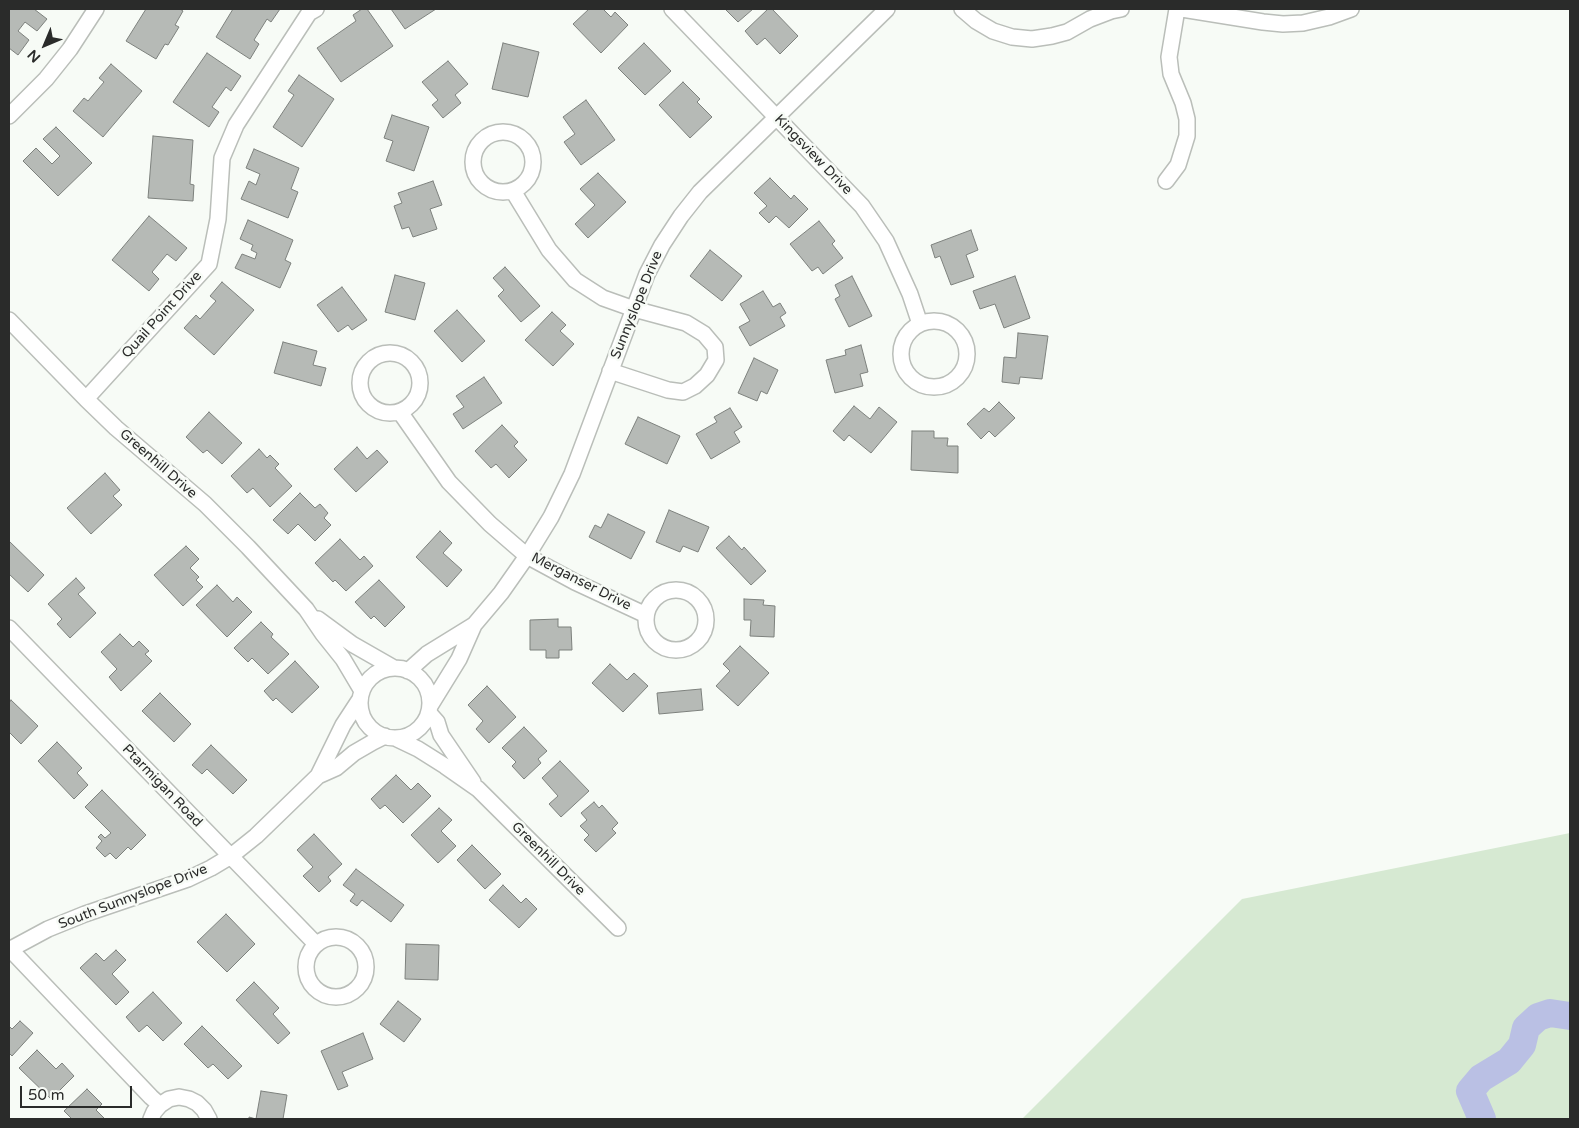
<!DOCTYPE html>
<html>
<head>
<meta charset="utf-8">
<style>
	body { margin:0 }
	#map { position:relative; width:1579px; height:1128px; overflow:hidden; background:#f7fbf6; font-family:"Varela Round",sans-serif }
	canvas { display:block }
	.frame { position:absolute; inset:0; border:10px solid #2a2b2a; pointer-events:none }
	.north { position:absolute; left:20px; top:20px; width:50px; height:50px; -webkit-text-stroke:4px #f7fbf6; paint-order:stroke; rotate:225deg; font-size:14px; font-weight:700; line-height:20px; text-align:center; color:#2a2b2a }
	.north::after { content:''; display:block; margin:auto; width:18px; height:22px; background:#2a2b2a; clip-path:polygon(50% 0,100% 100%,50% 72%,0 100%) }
	.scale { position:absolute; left:20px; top:1086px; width:112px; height:22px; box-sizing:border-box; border:2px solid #2a2b2a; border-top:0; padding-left:6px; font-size:15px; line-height:18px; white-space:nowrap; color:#2a2b2a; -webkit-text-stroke:4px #f7fbf6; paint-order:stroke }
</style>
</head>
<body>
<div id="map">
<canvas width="1579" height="1128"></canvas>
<div class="frame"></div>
<div class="north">N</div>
<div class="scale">50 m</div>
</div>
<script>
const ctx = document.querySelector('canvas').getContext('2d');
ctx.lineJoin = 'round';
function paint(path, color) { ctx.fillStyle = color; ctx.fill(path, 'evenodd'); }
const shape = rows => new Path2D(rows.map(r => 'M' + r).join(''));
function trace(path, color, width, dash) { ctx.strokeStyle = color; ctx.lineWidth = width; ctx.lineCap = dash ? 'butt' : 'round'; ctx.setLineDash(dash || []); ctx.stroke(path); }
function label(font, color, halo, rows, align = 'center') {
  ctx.font = font + ' "Varela Round",sans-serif'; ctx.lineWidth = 5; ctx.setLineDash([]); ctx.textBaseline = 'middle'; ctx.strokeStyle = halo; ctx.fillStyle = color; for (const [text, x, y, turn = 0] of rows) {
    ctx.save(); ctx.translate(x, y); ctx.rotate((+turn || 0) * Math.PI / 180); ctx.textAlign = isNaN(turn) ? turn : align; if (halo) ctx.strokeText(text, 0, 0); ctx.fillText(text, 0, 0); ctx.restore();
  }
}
const green = shape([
	[1570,833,1570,1119,1022,1119,1242,899]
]);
const river = shape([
	[1482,1119,1470,1091,1481,1078,1509,1061,1522,1045,1526,1028,1538,1017,1550,1013,1570,1016]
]);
const building = shape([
	[9,9,34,9,47,19,37,31,25,22,18,31,29,40,18,55,9,48,9,9],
	[146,9,180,9,183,11,175,25,179,27,168,45,165,44,156,59,126,41,146,9],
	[233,9,280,9,271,22,267,19,254,40,259,44,250,59,216,37,233,9],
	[362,9,367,9,393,46,341,82,317,48,356,21,353,15,362,9],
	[391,9,436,9,405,29,391,9],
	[589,9,603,9,611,17,615,12,628,25,601,53,573,24,589,9],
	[725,9,753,9,738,22,725,9],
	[768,9,772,9,798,36,780,54,765,38,757,45,745,31,768,9],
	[503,43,539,52,528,97,492,89,503,43],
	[644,43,671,71,645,95,618,68,644,43],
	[207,53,241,76,231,91,226,87,212,107,219,112,209,127,173,102,207,53],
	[448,61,468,84,455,95,461,103,443,118,432,105,438,100,422,82,448,61],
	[111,64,142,91,103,137,73,111,84,98,88,101,104,82,99,78,111,64],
	[299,75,334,99,302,147,273,127,294,95,288,91,299,75],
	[683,82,700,99,697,102,712,117,690,138,659,105,683,82],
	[586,100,615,140,581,165,564,142,575,134,563,117,586,100],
	[392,115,429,127,414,171,386,161,393,141,384,138,392,115],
	[56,127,92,163,58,196,23,161,36,148,52,164,60,156,43,139,56,127],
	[153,136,193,140,190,184,194,185,193,201,148,198,153,136],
	[254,149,299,168,291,189,298,192,288,218,241,199,249,181,256,185,260,174,246,168,254,149],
	[598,173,626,202,588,238,575,224,595,205,580,189,598,173],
	[770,178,791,199,794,195,808,209,789,228,776,216,769,223,759,213,767,206,754,193,770,178],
	[433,181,442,205,430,209,437,229,413,237,409,227,402,229,394,206,402,203,398,193,433,181],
	[149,216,187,248,176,261,167,254,152,272,159,279,149,291,112,260,149,216],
	[248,220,293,240,285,260,291,263,280,288,235,268,242,254,255,259,257,253,251,250,253,245,240,239,248,220],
	[819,221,835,241,832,244,843,258,823,274,818,267,812,271,790,244,819,221],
	[971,230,978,250,966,255,974,277,951,285,940,256,935,258,931,245,971,230],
	[710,250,742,276,722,301,690,276,710,250],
	[505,267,540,306,521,322,498,296,504,290,493,278,505,267],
	[395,275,425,283,415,320,385,312,395,275],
	[852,276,872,316,849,327,835,299,840,296,835,285,852,276],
	[1015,276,1030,318,1004,328,995,304,980,309,973,291,1015,276],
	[222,282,254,310,214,355,184,328,196,315,200,319,216,301,210,296,222,282],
	[342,287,367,320,352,330,348,325,338,332,317,305,342,287],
	[763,291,773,307,780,303,786,313,780,317,785,326,750,346,739,327,750,321,740,304,763,291],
	[457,310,485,341,462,362,434,331,457,310],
	[552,312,566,325,560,331,574,344,553,366,525,340,552,312],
	[1018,333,1048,336,1042,379,1020,377,1019,384,1002,382,1004,357,1016,358,1018,333],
	[283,342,317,351,313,365,326,368,321,386,274,373,283,342],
	[861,345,868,372,860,374,863,386,835,393,826,360,846,355,845,350,861,345],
	[754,358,778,370,767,394,761,391,757,401,738,393,754,358],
	[484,377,502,403,463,429,453,414,464,407,456,396,484,377],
	[999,402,1015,418,995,437,989,431,981,439,967,424,984,408,989,412,999,402],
	[854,406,870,419,879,407,897,422,871,453,849,435,844,441,833,431,854,406],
	[730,408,742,427,734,432,740,442,711,459,696,434,717,422,714,417,730,408],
	[209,412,242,443,222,464,207,450,203,453,186,437,209,412],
	[638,417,680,436,667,464,625,444,638,417],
	[502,425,518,442,514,446,527,460,509,478,496,464,491,468,475,451,502,425],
	[912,431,934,431,934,438,948,438,947,446,958,446,958,473,911,470,912,431],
	[357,447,367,459,377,450,388,462,356,492,334,469,357,447],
	[259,449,267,458,270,455,279,464,275,468,292,486,270,507,253,488,247,493,231,476,259,449],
	[105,473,120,490,113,496,122,505,91,534,67,508,105,473],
	[300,493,315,508,320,504,328,513,324,518,331,525,315,541,298,524,288,534,273,520,300,493],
	[669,510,709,527,698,552,683,546,680,552,656,542,669,510],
	[608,514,645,532,631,559,589,537,595,525,601,528,608,514],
	[440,531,452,543,443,553,462,570,447,587,416,557,440,531],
	[729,536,742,550,744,547,766,571,751,585,716,548,729,536],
	[340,539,360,560,364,556,373,566,346,591,335,580,333,582,315,563,340,539],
	[9,541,44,575,28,592,9,574,9,541],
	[186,546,199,559,190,568,199,577,196,580,203,587,183,606,154,575,186,546],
	[76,578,85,588,78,594,96,613,70,638,57,624,62,619,48,604,76,578],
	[379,580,405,607,385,627,374,616,371,619,355,602,379,580],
	[217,585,233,602,237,597,252,612,227,637,196,605,217,585],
	[744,599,764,600,763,605,775,606,774,637,750,636,751,620,744,620,744,599],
	[558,619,558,627,571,627,572,650,559,650,559,658,546,658,546,650,530,650,530,620,558,619],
	[261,622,273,634,271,637,289,654,268,674,252,658,248,662,234,648,261,622],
	[120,634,133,647,139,641,149,651,145,654,152,661,121,691,109,677,117,669,101,652,120,634],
	[740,646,769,673,738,706,716,686,730,671,723,664,740,646],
	[295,661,319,687,292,713,276,698,273,701,264,691,295,661],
	[610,664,627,680,634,673,648,686,623,712,592,683,610,664],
	[487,686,516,717,489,743,476,729,483,721,468,705,487,686],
	[701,689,703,710,659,714,657,693,701,689],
	[160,693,191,724,174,742,142,711,160,693],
	[11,700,38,726,21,744,9,732,9,703,11,700],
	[524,727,547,751,538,759,541,763,524,779,512,766,516,762,502,748,524,727],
	[57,742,82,768,77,773,88,785,74,799,38,761,57,742],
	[211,745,247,780,233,794,207,769,202,774,192,765,211,745],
	[560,761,589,791,561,817,549,804,558,796,542,778,560,761],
	[396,775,411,790,418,783,431,796,403,823,385,805,380,809,371,799,396,775],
	[102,790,146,835,131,850,128,847,116,859,110,853,105,857,96,848,102,841,98,837,101,834,105,838,111,833,85,807,102,790],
	[594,802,599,808,602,805,618,823,612,829,616,833,596,852,584,840,589,835,580,826,587,820,581,813,594,802],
	[439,808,452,820,441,831,456,846,438,863,411,835,439,808],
	[314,834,342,864,328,877,331,881,319,892,303,876,313,867,297,850,314,834],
	[472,845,501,874,485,889,457,860,472,845],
	[356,869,404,905,391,922,362,900,357,906,350,901,355,894,343,885,356,869],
	[503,885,521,903,526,898,537,909,519,928,489,900,503,885],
	[226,914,255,944,227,972,197,942,226,914],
	[406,944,439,945,438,980,405,979,406,944],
	[116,950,126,960,112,974,129,992,116,1005,80,968,96,953,104,961,116,950],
	[254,982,279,1008,273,1014,290,1033,278,1044,236,1000,254,982],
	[153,992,182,1023,163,1041,147,1025,139,1032,126,1017,153,992],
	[398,1001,421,1019,404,1042,380,1024,398,1001],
	[20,1021,33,1033,12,1056,9,1053,9,1026,12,1029,20,1021],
	[202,1026,242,1066,228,1079,213,1064,208,1068,184,1044,202,1026],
	[363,1033,373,1059,342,1072,348,1086,338,1090,321,1051,363,1033],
	[37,1050,56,1069,62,1063,74,1076,51,1099,19,1068,37,1050],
	[87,1089,102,1104,96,1110,105,1119,72,1119,64,1111,87,1089],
	[261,1091,287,1095,283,1119,249,1119,249,1117,256,1119,261,1091]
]);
const minor = shape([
	[672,9,862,206,886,241,910,294,920,324],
	[962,9,976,21,993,31,1012,37,1032,39,1052,36,1067,32,1090,19,1111,11,1121,9],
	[1182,9,1263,22,1283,24,1303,23,1329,17,1351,9],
	[9,116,46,79,70,49,96,9],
	'473 162a30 30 0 1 1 60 0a30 30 0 1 1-60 0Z',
	[1166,181,1178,165,1187,136,1187,119,1183,103,1171,74,1169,57,1177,9],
	[513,191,549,250,575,280,603,298,634,309,686,323,704,334,715,347,716,360,707,375,695,386,683,392,668,390,610,371],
	[9,320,86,399,116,428,205,504,248,547,306,609,323,634,343,659,362,691],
	'901 354a33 33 0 1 1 66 0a33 33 0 1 1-66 0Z',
	'360 383a30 30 0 1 1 60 0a30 30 0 1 1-60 0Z',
	[86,399,209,264,218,219,222,158,236,125,309,13,316,9],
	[400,412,449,482,490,524,527,556,575,582,646,615],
	'646 620a30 30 0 1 1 60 0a30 30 0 1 1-60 0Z',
	[318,619,352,644,394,668],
	[9,628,313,941,315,945],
	'360 703a35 35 0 1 1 70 0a35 35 0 1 1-70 0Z',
	[408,671,427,654,474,625],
	[430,706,459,659,474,625,501,593,527,556,551,517,572,474,647,274,662,245,681,216,700,192,887,9],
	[429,713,437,722,441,735,473,782],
	[395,738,418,749,445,766,478,789,618,928],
	[318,776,343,725,360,699],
	'306 967a30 30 0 1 1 60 0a30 30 0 1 1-60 0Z',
	[9,948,151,1097,160,1105],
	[9,950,48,929,85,914,188,879,211,868,231,856,256,836,318,776,336,768,354,753,373,742,385,736],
	[151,1119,154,1112,160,1105,169,1099,179,1097,189,1099,197,1103,204,1110,209,1119]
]);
const streetNames = [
	["Kingsview Drive",813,155,46],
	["Sunnyslope Drive",637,305,-68],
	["Quail Point Drive",162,315,-48],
	["Greenhill Drive",158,464,41],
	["Merganser Drive",581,582,27],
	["Ptarmigan Road",162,786,46],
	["Greenhill Drive",548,859,45],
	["South Sunnyslope Drive",133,897,-21]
];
paint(green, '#d6e9d2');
trace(river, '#bac0e4', 28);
paint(building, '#b6bab6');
trace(building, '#7d817d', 1);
trace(minor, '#babeb9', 18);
trace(minor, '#fff', 15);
label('14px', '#2a2b2a', '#f7fbf6', streetNames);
</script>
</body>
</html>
